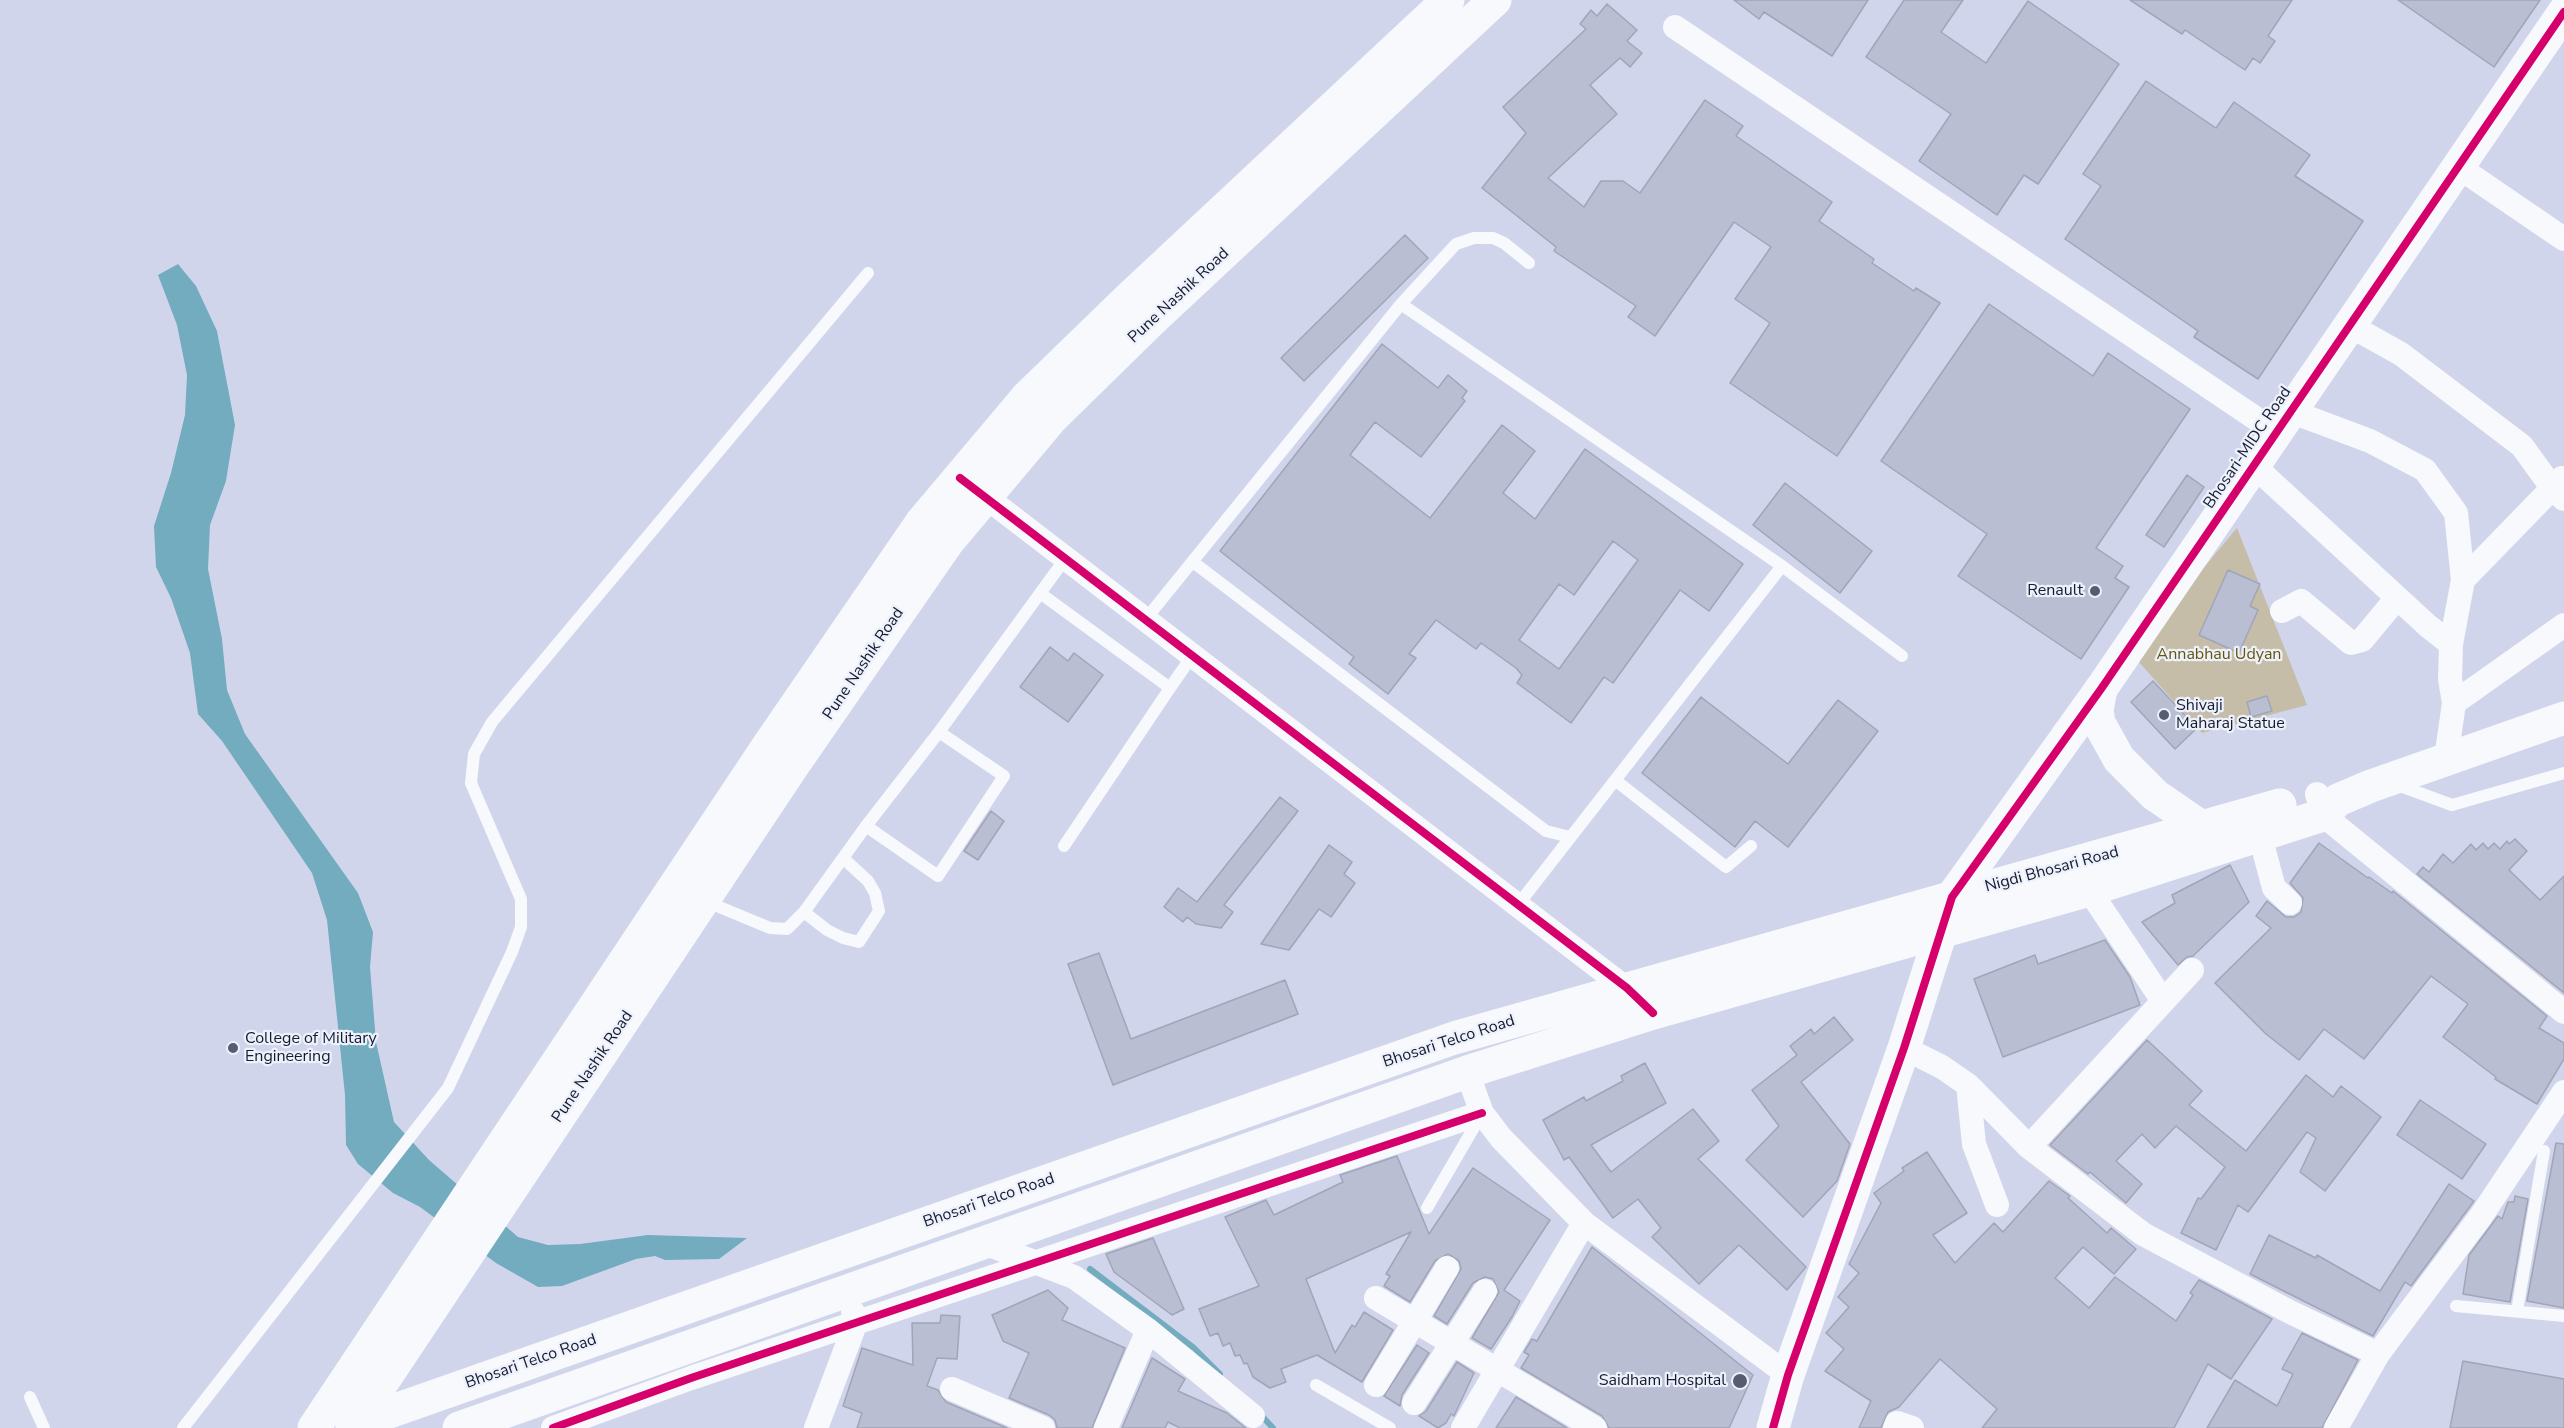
<!DOCTYPE html>
<html>
<head>
<meta charset="utf-8">
<style>
	body { margin:0 }
	canvas { display:block; background:#d0d5ec }
</style>
</head>
<body>
<canvas width="2564" height="1428"></canvas>
<script>
const ctx = document.querySelector('canvas').getContext('2d');
ctx.lineJoin = 'round';
function paint(path, color) { ctx.fillStyle = color; ctx.fill(path, 'evenodd'); }
const shape = rows => new Path2D(rows.map(r => 'M' + r).join(''));
function trace(path, color, width, dash) { ctx.strokeStyle = color; ctx.lineWidth = width; ctx.lineCap = dash ? 'butt' : 'round'; ctx.setLineDash(dash || []); ctx.stroke(path); }
function label(font, color, halo, rows, align = 'center') {
  ctx.font = font + ' "Nunito Sans",sans-serif'; ctx.lineWidth = 4.5; ctx.setLineDash([]); ctx.textBaseline = 'middle'; ctx.strokeStyle = halo; ctx.fillStyle = color; for (const [text, x, y, turn = 0] of rows) {
    ctx.save(); ctx.translate(x, y); ctx.rotate((+turn || 0) * Math.PI / 180); ctx.textAlign = isNaN(turn) ? turn : align; if (halo) ctx.strokeText(text, 0, 0); ctx.fillText(text, 0, 0); ctx.restore();
  }
}
const green = shape([
	[2237,528,2307,705,2202,733,2138,661,2185,590]
]);
const water = shape([
	[178,264,196,286,217,331,235,425,226,481,210,525,208,569,222,639,227,690,245,734,358,893,373,932,370,967,376,1042,394,1122,429,1160,518,1237,548,1245,580,1244,648,1235,747,1238,719,1259,665,1260,655,1256,636,1259,562,1286,538,1287,496,1263,420,1207,393,1193,358,1164,346,1145,345,1095,327,920,312,873,222,741,198,714,190,653,171,598,156,567,154,526,171,473,185,415,187,375,177,325,158,275]
]);
const stream = shape([
	[1090,1269,1194,1348,1220,1374],
	[1259,1413,1273,1428]
]);
const building = shape([
	[1734,0,1868,0,1832,56,1764,12,1759,19,1734,0],
	[1904,0,1963,0,1941,32,1986,63,2028,1,2119,64,2038,184,2024,175,1997,215,1919,161,1951,114,1866,57,1904,0],
	[2130,0,2292,0,2268,36,2275,41,2260,63,2253,58,2245,70,2185,30,2182,34,2130,0],
	[2398,0,2540,0,2494,67,2398,0],
	[1607,4,1637,30,1627,41,1642,53,1630,67,1620,58,1590,85,1617,114,1548,178,1584,207,1601,181,1623,181,1640,193,1705,100,1743,126,1736,136,1832,202,1819,221,1874,259,1872,263,1914,291,1916,288,1940,303,1837,456,1730,383,1770,323,1735,299,1771,247,1734,222,1655,336,1628,317,1636,306,1554,251,1556,247,1482,188,1526,133,1503,107,1586,29,1580,24,1591,10,1597,16,1607,4],
	[2146,81,2216,128,2234,102,2310,155,2295,176,2363,221,2258,379,2194,337,2198,331,2065,239,2101,186,2083,174,2146,81],
	[1405,235,1428,258,1304,381,1281,358,1405,235],
	[1989,304,2093,376,2108,353,2190,409,2096,548,2123,566,2115,578,2129,587,2081,659,1958,576,1987,534,1881,461,1989,304],
	[1382,344,1438,388,1448,375,1467,391,1462,398,1465,401,1421,457,1375,422,1350,455,1430,518,1502,425,1535,451,1503,493,1535,519,1585,449,1743,564,1709,611,1680,590,1613,683,1604,677,1571,723,1517,683,1522,675,1516,668,1481,643,1476,649,1436,620,1409,654,1416,658,1388,694,1349,664,1354,657,1220,551,1382,344],
	[1613,541,1638,560,1559,669,1519,640,1559,584,1574,595,1613,541],
	[2187,475,2204,487,2164,547,2146,535,2187,475],
	[1785,483,1872,551,1840,593,1753,525,1785,483],
	[2228,570,2260,584,2250,606,2258,610,2239,653,2199,635,2228,570],
	[1050,647,1068,661,1074,653,1103,675,1068,722,1020,687,1050,647],
	[2153,681,2197,728,2175,749,2131,702,2153,681],
	[2267,696,2272,711,2251,717,2247,702,2267,696],
	[1701,697,1788,764,1838,700,1878,731,1788,847,1755,821,1735,847,1642,773,1701,697],
	[1280,797,1298,811,1224,905,1233,912,1221,928,1196,924,1187,917,1183,922,1164,907,1178,888,1197,902,1280,797],
	[991,811,1004,821,978,860,964,851,991,811],
	[2515,839,2527,851,2509,870,2540,900,2564,876,2564,993,2417,874,2423,867,2429,872,2443,854,2453,863,2471,844,2476,850,2483,843,2488,849,2494,843,2500,849,2507,841,2509,844,2515,839],
	[2319,843,2368,878,2369,877,2392,893,2393,891,2547,1016,2539,1028,2564,1043,2564,1059,2537,1104,2495,1079,2496,1077,2443,1037,2468,1004,2431,976,2364,1059,2324,1029,2299,1060,2266,1034,2215,983,2271,928,2256,916,2267,901,2286,917,2294,917,2301,912,2303,898,2290,883,2319,843],
	[1329,845,1352,862,1344,874,1355,883,1331,917,1319,909,1289,950,1261,944,1329,845],
	[2230,865,2249,902,2193,956,2187,957,2178,965,2142,922,2175,903,2172,895,2230,865],
	[2105,940,2130,977,2140,1005,2003,1057,1974,979,2035,955,2038,964,2105,940],
	[1099,953,1131,1039,1285,980,1298,1014,1113,1085,1068,964,1099,953],
	[1834,1017,1853,1040,1801,1082,1850,1144,1837,1181,1803,1217,1746,1160,1779,1126,1752,1090,1797,1055,1790,1046,1811,1029,1814,1034,1834,1017],
	[2147,1040,2202,1091,2189,1105,2246,1151,2306,1075,2333,1097,2341,1086,2381,1117,2325,1191,2300,1172,2316,1138,2307,1132,2248,1212,2238,1205,2216,1250,2181,1233,2198,1198,2201,1199,2225,1167,2176,1126,2155,1148,2142,1134,2116,1161,2142,1184,2126,1203,2090,1172,2088,1174,2050,1145,2147,1040],
	[1645,1063,1666,1103,1591,1145,1611,1172,1693,1109,1719,1141,1698,1159,1806,1267,1787,1290,1739,1245,1699,1284,1652,1237,1661,1228,1638,1199,1613,1218,1569,1157,1564,1160,1543,1120,1584,1097,1586,1101,1623,1081,1621,1076,1645,1063],
	[2420,1100,2486,1144,2462,1179,2397,1135,2420,1100],
	[2556,1143,2564,1144,2564,1308,2527,1301,2556,1143],
	[1927,1152,1967,1213,1933,1235,1955,1263,1994,1223,2003,1232,2049,1181,2070,1196,2068,1198,2107,1233,2111,1228,2136,1249,2114,1274,2083,1247,2055,1278,2089,1308,2115,1277,2176,1321,2193,1295,2190,1293,2199,1280,2272,1319,2231,1379,2208,1364,2174,1428,1982,1428,1997,1409,1940,1359,1899,1407,1888,1412,1881,1428,1859,1428,1871,1401,1825,1371,1844,1349,1826,1333,1849,1307,1838,1297,1859,1273,1849,1264,1881,1203,1874,1193,1904,1171,1902,1168,1927,1152],
	[1397,1156,1429,1234,1473,1168,1550,1220,1504,1290,1520,1301,1512,1317,1491,1349,1472,1338,1499,1292,1493,1279,1485,1277,1473,1283,1447,1324,1434,1316,1461,1269,1459,1261,1448,1254,1435,1261,1410,1302,1384,1286,1390,1276,1386,1274,1411,1232,1306,1279,1335,1353,1352,1325,1355,1327,1364,1312,1393,1330,1362,1382,1317,1355,1281,1369,1286,1382,1270,1388,1253,1377,1247,1363,1244,1364,1240,1355,1235,1356,1230,1343,1223,1346,1218,1333,1210,1336,1199,1309,1259,1286,1225,1217,1266,1200,1274,1215,1343,1182,1340,1175,1397,1156],
	[2449,1184,2474,1201,2411,1286,2405,1282,2373,1336,2250,1274,2269,1235,2316,1258,2317,1255,2380,1291,2449,1184],
	[2515,1196,2528,1199,2510,1302,2463,1294,2469,1255,2498,1216,2502,1219,2508,1202,2514,1202,2515,1196],
	[1153,1238,1184,1309,1172,1315,1114,1272,1106,1254,1153,1238],
	[1592,1247,1753,1375,1729,1428,1609,1428,1602,1416,1521,1368,1529,1355,1524,1352,1532,1339,1537,1341,1592,1247],
	[1048,1290,1068,1308,1062,1320,1125,1348,1092,1428,1057,1428,1055,1420,1049,1415,1009,1398,1029,1353,1003,1341,992,1315,1048,1290],
	[941,1315,960,1316,957,1359,937,1358,927,1386,938,1390,946,1402,1007,1428,857,1428,862,1413,843,1406,862,1348,913,1365,912,1323,940,1323,941,1315],
	[2302,1333,2358,1360,2322,1428,2207,1428,2235,1380,2277,1406,2293,1374,2282,1369,2302,1333],
	[1417,1345,1429,1353,1402,1395,1400,1406,1384,1396,1417,1345],
	[1152,1358,1185,1379,1178,1391,1227,1413,1246,1428,1180,1428,1168,1422,1165,1428,1122,1428,1152,1358],
	[2463,1361,2564,1379,2564,1428,2450,1428,2463,1361],
	[1457,1362,1474,1373,1454,1416,1451,1414,1446,1423,1438,1428,1419,1416,1426,1411,1457,1362],
	[1516,1397,1567,1428,1496,1428,1516,1397]
]);
const lane = shape([
	[1401,304,1782,566,1902,656],
	[1193,562,1546,831,1570,837],
	[1040,593,1170,688,1192,656],
	[1145,620,1401,304,1456,244,1474,238,1493,238,1504,243,1529,263],
	[1615,780,1726,867,1751,846],
	[2395,784,2452,805,2564,773],
	[866,826,938,876,1004,776,939,732],
	[1064,846,1170,688],
	[705,901,770,928,787,929,804,912,866,826,939,732,1065,559],
	[1517,906,1782,566],
	[804,912,827,930,843,938,859,942,879,911,875,893,868,881,843,858],
	[1427,1208,1480,1117],
	[2456,1306,2564,1316],
	[2517,1311,2544,1151],
	[1316,1385,1390,1428],
	[30,1397,44,1428],
	[183,1428,448,1088,512,952,521,927,521,899,471,783,474,754,492,722,868,273]
]);
const street = shape([
	[1675,27,2276,432],
	[2457,166,2564,239],
	[2349,325,2401,354,2522,446,2553,489,2564,499],
	[2290,411,2370,441,2425,470,2456,513,2463,580,2451,644,2450,679,2454,703,2446,759],
	[2253,465,2428,626,2451,644],
	[974,488,1636,996],
	[2463,580,2562,478],
	[2282,611,2301,601,2351,643,2362,640,2397,598],
	[2454,703,2564,625],
	[2317,794,2323,815,2564,1012],
	[2256,821,2274,888,2290,903],
	[2089,890,2163,1001],
	[1904,1048,1942,1067,1968,1085,2029,1147,2143,1234,2290,1312,2378,1354],
	[1467,1072,1482,1113,1501,1138,1584,1223,1788,1375],
	[1968,1085,1974,1144,1997,1205],
	[2029,1147,2192,970],
	[984,1243,1074,1277,1148,1330,1253,1416],
	[1376,1298,1595,1428],
	[1376,1385,1447,1268],
	[952,1389,1043,1428],
	[1414,1403,1485,1291],
	[553,1428,691,1378,1482,1113],
	[816,1428,856,1322,853,1312],
	[1106,1428,1148,1330],
	[1463,1428,1584,1223],
	[1895,1428,1897,1423,1912,1428],
	[2336,1428,2378,1354,2481,1216,2564,1092]
]);
const secondary = shape([
	[1773,1428,1788,1375,1904,1048,1952,897,2101,689,2564,12]
]);
const primary = shape([
	[2101,689,2097,710,2099,723,2119,759,2155,795,2203,828],
	[355,1424,1454,1038,2280,805],
	[459,1428,1467,1072,1653,1013,2089,890,2323,815,2338,800,2371,786,2564,718]
]);
const highway = shape([
	[314,1428,768,746,921,523,1028,396,1129,298,1448,0],
	[352,1428,794,764,947,543,1052,418,1151,321,1495,0]
]);
const cycleway = shape([
	[960,478,1627,988,1653,1013],
	[553,1428,691,1378,1482,1113],
	[1773,1428,1788,1375,1904,1048,1952,897,2101,689,2564,12]
]);
const markers = [
	[2095,591,6,"#575c70"],
	[2164,715,6,"#575c70"],
	[233,1048,6,"#575c70"],
	[1740,1381,8,"#575c70"]
];
const streetNames = [
	["Pune Nashik Road",1179,296,-43],
	["Bhosari-MIDC Road",2248,448,-56],
	["Pune Nashik Road",864,664,-56],
	["Nigdi Bhosari Road",2052,870,-15],
	["Bhosari Telco Road",1449,1042,-18],
	["Pune Nashik Road",593,1067,-56],
	["Bhosari Telco Road",989,1201,-19],
	["Bhosari Telco Road",531,1362,-19]
];
const poiNames = [
	["Renault",2083,591],
	["Shivaji",2176,706,"left"],
	["Maharaj Statue",2176,724,"left"],
	["College of Military",245,1039,"left"],
	["Engineering",245,1057,"left"],
	["Saidham Hospital",1726,1381]
];
const parkNames = [
	["Annabhau Udyan",2219,655]
];
paint(green, '#c5bda8');
paint(water, '#74acbf');
trace(stream, '#74acbf', 6);
paint(building, '#b9bed2');
trace(building, '#a0a5b8', 1.5);
trace(lane, '#f8f9fc', 12);
trace(street, '#f8f9fc', 24);
trace(secondary, '#f8f9fc', 33);
trace(primary, '#f8f9fc', 33);
trace(highway, '#f8f9fc', 33);
trace(cycleway, '#d6006c', 8);
for (const [x, y, r, color] of markers) { const dot = new Path2D(); dot.arc(x, y, r, 0, 2 * Math.PI); ctx.fillStyle = color; ctx.fill(dot); trace(dot, '#edf1fc', 2); }
label('16px', '#161b2e', '#edf1fc', streetNames);
label('16px', '#161b2e', '#edf1fc', poiNames, 'right');
label('16px', '#665409', '#edf1fc', parkNames);
</script>
</body>
</html>
